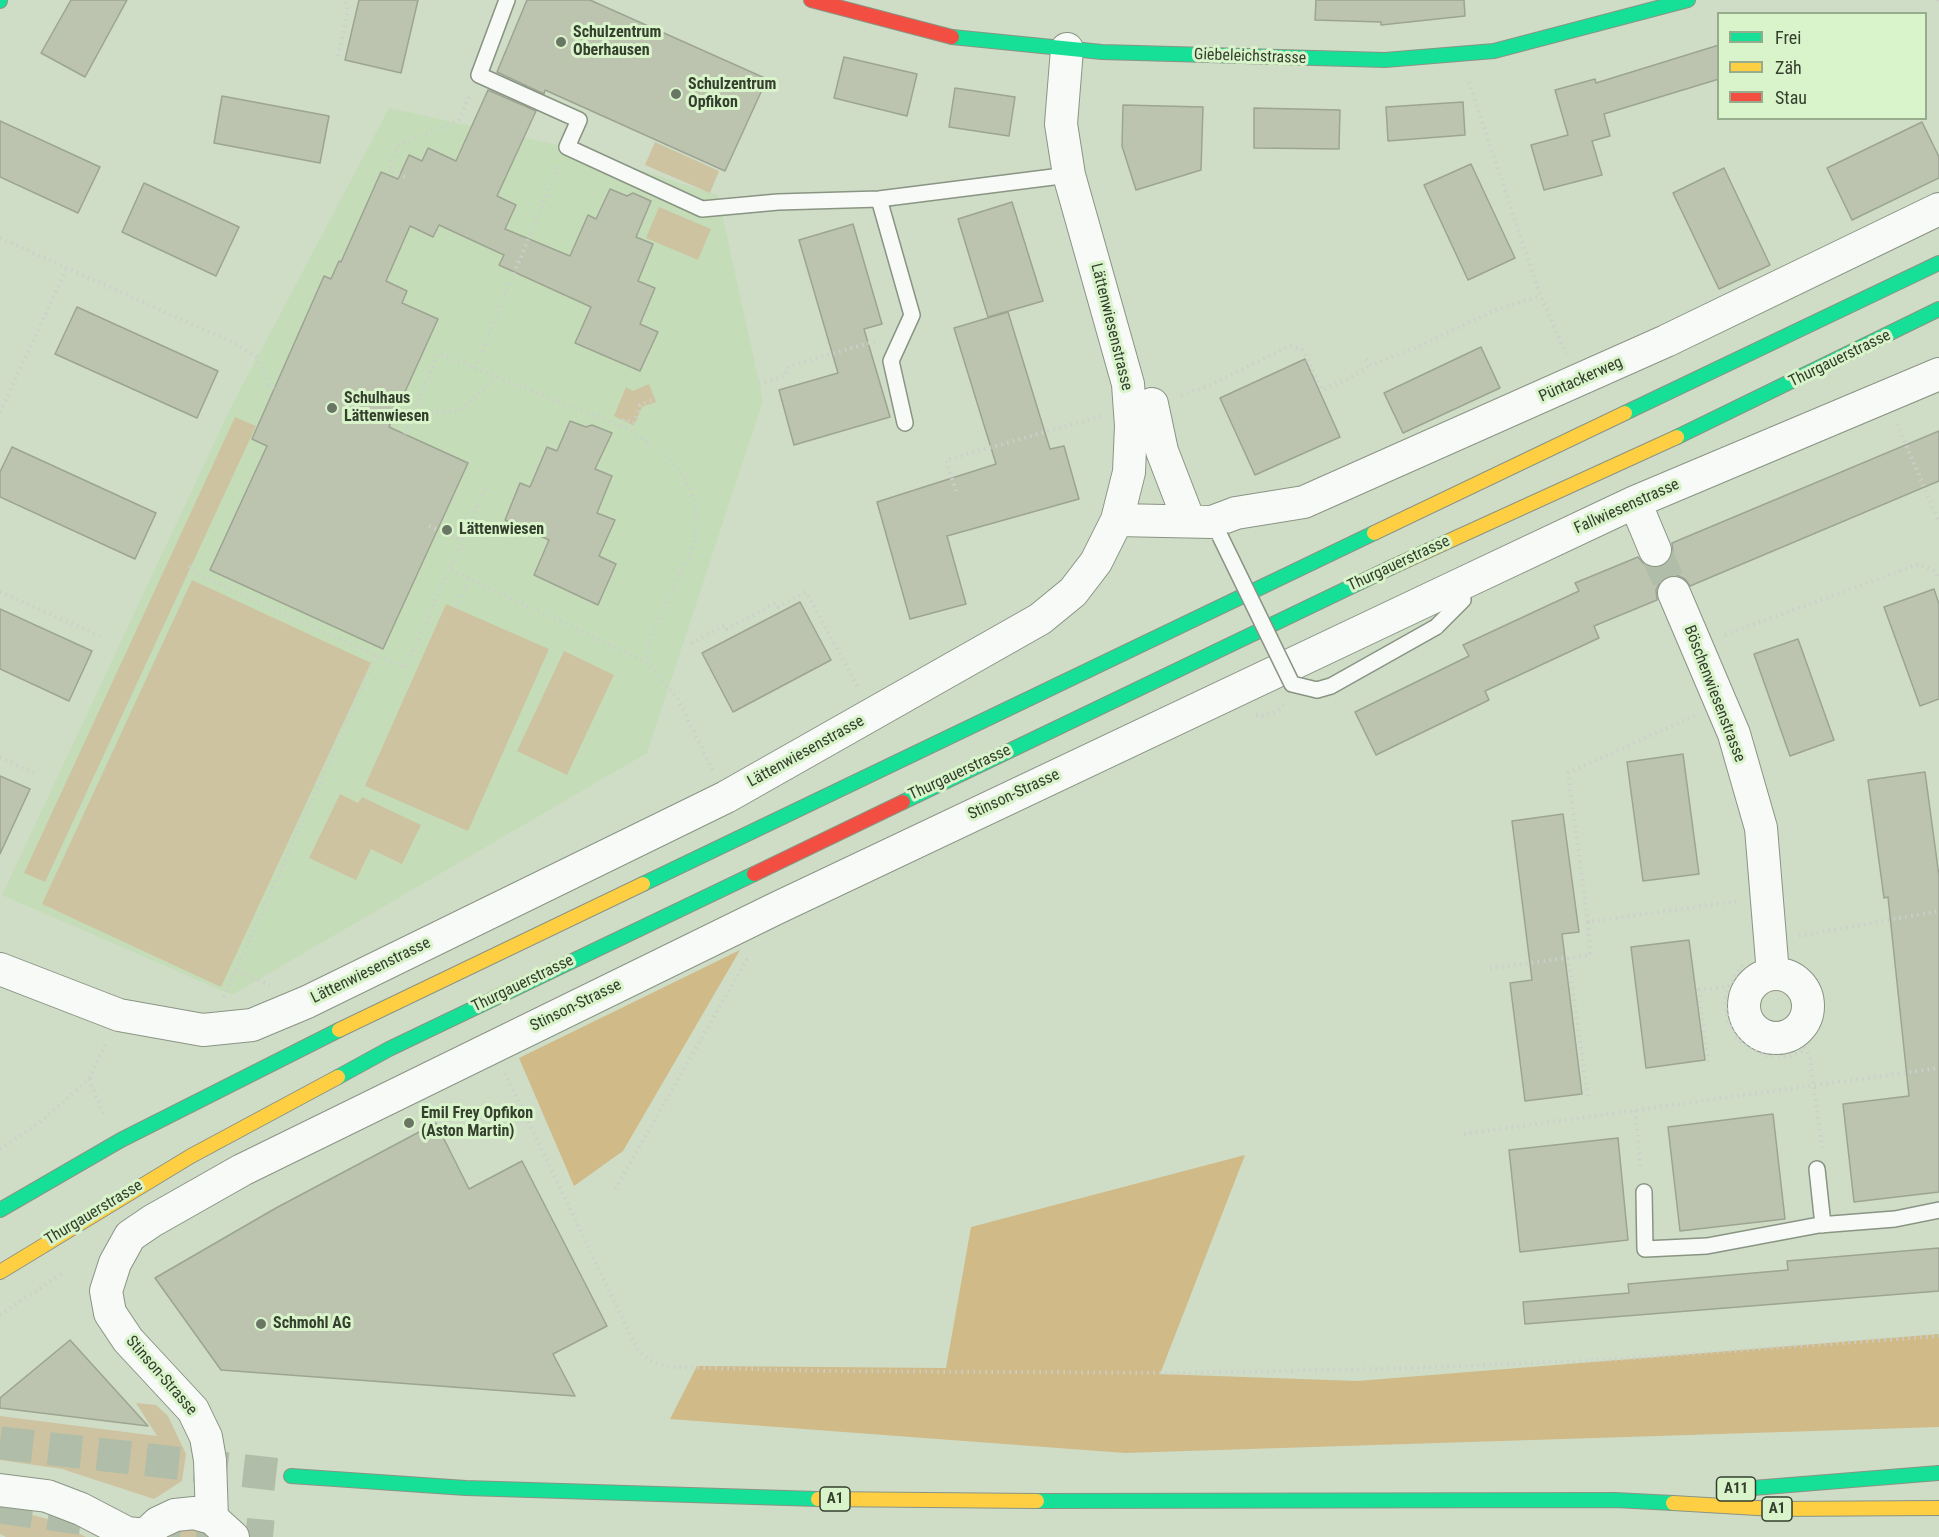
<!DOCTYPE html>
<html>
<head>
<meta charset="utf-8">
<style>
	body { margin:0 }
	#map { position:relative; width:1939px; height:1537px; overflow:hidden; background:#cfddc7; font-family:"Roboto Condensed",sans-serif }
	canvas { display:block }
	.legend { position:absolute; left:1717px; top:12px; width:210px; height:108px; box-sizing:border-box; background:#d9f4ca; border:2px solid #97ac8c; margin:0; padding:8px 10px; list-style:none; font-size:18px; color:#343f2e }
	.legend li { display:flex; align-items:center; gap:12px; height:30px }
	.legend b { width:30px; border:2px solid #97ac8c }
</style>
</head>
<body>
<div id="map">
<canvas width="1939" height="1537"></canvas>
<ul class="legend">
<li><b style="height:8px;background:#16e098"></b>Frei</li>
<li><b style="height:8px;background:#ffcf43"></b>Zäh</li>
<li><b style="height:8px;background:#f24e42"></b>Stau</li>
</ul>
</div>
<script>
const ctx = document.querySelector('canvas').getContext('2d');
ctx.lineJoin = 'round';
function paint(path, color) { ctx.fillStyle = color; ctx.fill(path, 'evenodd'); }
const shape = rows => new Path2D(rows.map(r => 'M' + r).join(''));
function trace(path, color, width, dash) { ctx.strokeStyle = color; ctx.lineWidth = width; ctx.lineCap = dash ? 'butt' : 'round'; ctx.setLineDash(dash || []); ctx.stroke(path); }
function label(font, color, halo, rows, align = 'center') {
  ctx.font = font + ' "Roboto Condensed",sans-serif'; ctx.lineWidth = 6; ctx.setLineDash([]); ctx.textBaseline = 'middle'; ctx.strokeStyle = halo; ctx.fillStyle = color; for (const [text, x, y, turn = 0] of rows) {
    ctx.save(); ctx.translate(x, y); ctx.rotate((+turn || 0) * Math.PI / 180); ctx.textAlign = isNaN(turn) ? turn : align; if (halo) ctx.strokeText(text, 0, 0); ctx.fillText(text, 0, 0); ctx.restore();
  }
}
const built = shape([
	[389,108,567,147,718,195,763,401,647,753,232,995,2,895,231,407]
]);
const green = shape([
	[655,142,719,171,710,193,645,165],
	[659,207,711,229,698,260,646,238],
	[649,384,656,402,642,407,634,426,614,416,626,387,633,391],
	[235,417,256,426,45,882,24,873],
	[192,580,371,663,221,987,42,904],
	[446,604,549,649,468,831,365,786],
	[564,651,614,675,567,775,517,751],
	[340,794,358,803,362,797,421,825,402,864,371,849,356,880,309,858],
	[136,1403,156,1405,168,1416,186,1454,182,1481,154,1499,62,1469,0,1460,0,1416,157,1436],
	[0,1510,19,1511,54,1521,86,1537,6,1537,0,1534],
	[192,1528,205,1531,214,1537,162,1537,178,1529]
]);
const forest = shape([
	[740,950,623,1151,574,1186,519,1058],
	[1245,1155,1160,1374,1357,1381,1939,1334,1939,1427,1125,1453,670,1419,697,1366,946,1368,971,1227]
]);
const building = shape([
	[71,0,127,0,85,77,41,53,71,0],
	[359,0,418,0,401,73,345,60,359,0],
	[527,0,590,0,767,79,725,171,545,90,544,94,497,72,527,0],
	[1316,0,1464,0,1465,16,1381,25,1381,22,1315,20,1316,0],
	[1719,45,1719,79,1604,114,1610,136,1592,141,1602,175,1544,190,1531,145,1568,135,1555,90,1595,79,1596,83,1719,45],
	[844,57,917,74,907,116,834,98,844,57],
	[955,88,1015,97,1009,136,949,127,955,88],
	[488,90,536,111,497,196,516,205,505,229,570,256,588,215,596,219,610,189,627,196,633,193,651,201,636,237,653,244,638,281,655,288,640,324,658,332,640,371,575,343,591,307,499,265,504,255,439,225,433,237,410,226,386,281,407,291,402,303,438,319,389,427,468,463,383,649,210,570,267,446,252,439,324,276,331,279,339,261,341,262,381,172,398,179,409,155,422,161,428,148,456,161,488,90],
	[222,96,329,116,320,163,214,143,222,96],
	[1463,102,1465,135,1388,141,1386,107,1463,102],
	[1123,105,1203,107,1201,170,1136,190,1122,146,1123,105],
	[1254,108,1340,110,1339,149,1254,148,1254,108],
	[0,121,100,167,78,213,0,177,0,121],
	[1922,122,1939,157,1939,178,1852,220,1827,168,1922,122],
	[1471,164,1515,258,1468,280,1424,185,1471,164],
	[1724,168,1770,265,1719,289,1673,193,1724,168],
	[144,183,239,227,216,276,122,232,144,183],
	[1012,202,1043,301,988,317,958,219,1012,202],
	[853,224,882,324,864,329,890,417,794,445,779,390,838,373,799,240,853,224],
	[77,307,218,371,197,418,55,354,77,307],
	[1008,312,1050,449,1064,446,1079,499,947,536,966,604,910,619,877,502,996,464,954,328,1008,312],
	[1481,347,1500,388,1403,433,1384,393,1481,347],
	[1305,359,1340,437,1255,475,1220,398,1305,359],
	[570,421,586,427,592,425,612,433,595,469,612,476,597,513,615,520,599,556,616,564,598,605,534,575,549,540,505,520,520,483,530,487,547,447,557,451,570,421],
	[1939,431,1939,481,1690,586,1685,579,1677,575,1666,577,1660,582,1656,590,1657,600,1594,626,1599,638,1485,691,1489,700,1376,755,1355,712,1469,656,1463,645,1579,591,1575,583,1638,557,1644,564,1652,568,1662,566,1669,561,1673,553,1672,543,1939,431],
	[12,447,156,513,135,559,0,497,0,472,12,447],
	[1934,589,1939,604,1939,699,1920,706,1884,607,1934,589],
	[800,602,831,660,733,712,702,653,800,602],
	[0,609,92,651,69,701,0,669,0,609],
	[1798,639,1834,740,1790,756,1754,654,1798,639],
	[1683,754,1699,874,1643,881,1627,762,1683,754],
	[1925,772,1939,876,1939,1192,1854,1202,1843,1104,1909,1096,1888,897,1884,898,1868,780,1925,772],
	[0,776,30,789,0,854,0,776],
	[1563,814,1579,932,1562,934,1582,1094,1525,1101,1510,983,1532,980,1512,821,1563,814],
	[1689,940,1705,1060,1646,1068,1631,947,1689,940],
	[1773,1114,1785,1219,1680,1231,1668,1127,1773,1114],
	[436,1123,469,1189,522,1161,607,1326,553,1354,575,1396,221,1370,155,1278,276,1208,436,1123],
	[1618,1138,1628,1240,1520,1252,1509,1150,1618,1138],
	[1939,1248,1939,1291,1525,1324,1523,1302,1629,1293,1628,1284,1788,1270,1787,1261,1939,1248],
	[70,1340,148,1426,0,1408,0,1398,70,1340]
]);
const streetTunnel = shape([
	[1655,550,1674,593]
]);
const highwayTunnel = shape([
	[0,1443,291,1476],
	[0,1507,93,1520],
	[148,1525,273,1537]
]);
const path = shape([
	[1937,0,1939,6],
	[338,56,348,12,345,0],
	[1469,82,1538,289,1566,354],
	[405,177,393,172,390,168,398,145,459,120,470,94],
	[0,238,234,343,257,358,269,385,274,389],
	[1366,359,1371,365,1416,348,1495,310,1541,296],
	[475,368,628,429,668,457,682,474,694,499,697,523,692,550,648,642,647,662],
	[759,384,785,376,789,366,876,341],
	[1181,395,1208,386,1290,346,1303,350,1322,390,1348,379,1371,365],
	[414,410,424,414,459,411,497,377],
	[0,412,66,270],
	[1897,424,1939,522],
	[621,426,624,419,634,423,640,405,657,398],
	[405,434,438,354,475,368,558,167],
	[485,489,449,569,647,662,678,699,713,771],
	[956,491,946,460,1102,416],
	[429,526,462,540],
	[189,566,196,574,376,655],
	[0,592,100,636],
	[456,608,469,579],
	[1725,635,1919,564,1935,571,1939,580],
	[691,643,725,625,727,629,775,603,778,607,806,592,859,689],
	[1256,715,1264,716,1276,712,1285,702],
	[0,757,36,774],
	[1588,922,1568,773,1696,715],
	[1799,936,1939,911],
	[1568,958,1588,1097],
	[1742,965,1729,986,1725,1000,1728,1022,1740,1041,1765,1056,1787,1057,1806,1050],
	[1490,968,1590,955,1588,922,1738,901],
	[236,970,270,985],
	[224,997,376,655,406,668,449,569],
	[1796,1031,1810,1058,1822,1148],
	[1708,1062,1699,990,1729,986],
	[505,1073,638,1351,653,1362,669,1367,825,1371,1184,1373,1414,1368,1605,1360,1939,1336],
	[89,1079,104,1115],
	[1635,1111,1641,1170],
	[1464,1134,1939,1068],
	[0,1149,39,1123,89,1079,106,1043],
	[615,1189,749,956],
	[0,1315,64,1272]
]);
const lane = shape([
	[507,0,479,75,579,120,567,147,702,209,778,202,879,199,1069,175],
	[879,199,912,315,891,361,905,423],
	[1436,627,1463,600,1459,585],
	[1817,1169,1823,1225],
	[1644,1192,1645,1249,1707,1246,1819,1225,1895,1219,1939,1210]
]);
const street = shape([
	[1152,404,1162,451,1189,521],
	[1635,502,1655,550],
	[1117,520,1212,522,1236,513,1304,502,1666,341,1939,209],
	[1674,593,1734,734,1761,828,1773,974],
	[0,969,119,1015,203,1030,252,1025,307,1002,726,797,1040,619,1073,592,1096,562,1117,520,1129,472,1131,426,1128,384,1069,175,1061,124,1067,49],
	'1744 1006a32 32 0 1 1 64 0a32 32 0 1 1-64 0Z',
	[0,1490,47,1496,81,1509,127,1533,144,1535],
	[212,1518,210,1460,206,1437,193,1410,128,1340,110,1313,106,1291,115,1263,130,1236,152,1221,242,1170,777,908,1459,585,1635,502,1939,374],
	[143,1537,158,1523,175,1515,194,1513,212,1518,233,1537]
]);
const fast = shape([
	[0,0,0,1],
	[952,37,1102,52,1385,60,1494,51,1688,0],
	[1625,413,1939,263],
	[1677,437,1939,309],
	[903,802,1392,567],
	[643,884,1374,533],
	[338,1077,389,1049,754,874],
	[0,1210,121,1140,339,1030],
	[291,1476,466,1488,818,1499],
	[1728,1490,1939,1473],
	[1037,1501,1615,1500,1673,1503]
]);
const slow = shape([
	[1374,533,1625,413],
	[1392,567,1677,437],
	[339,1030,643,884],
	[0,1272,191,1156,338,1077],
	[818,1499,1037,1501],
	[1673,1503,1774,1509,1939,1508]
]);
const jam = shape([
	[811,0,952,37],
	[754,874,903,802]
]);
const laneBridge = shape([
	[1220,536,1292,684,1317,690,1331,686,1436,627]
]);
const markers = [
	[561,42,6,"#6a7664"],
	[676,94,6,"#6a7664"],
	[332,408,6,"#6a7664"],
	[447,530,6,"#6a7664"],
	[409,1123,6,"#6a7664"],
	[261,1324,6,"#6a7664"]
];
const shields = [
	[1736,1489,39],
	[835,1499,30],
	[1777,1509,30]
];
const shieldNames = [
	["A11",1736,1489],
	["A1",835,1499],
	["A1",1777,1509]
];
const poiNames = [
	["Schulzentrum",573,33],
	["Oberhausen",573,51],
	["Schulzentrum",688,85],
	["Opfikon",688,103],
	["Schulhaus",344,399],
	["Lättenwiesen",344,417],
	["Lättenwiesen",459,530],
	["Emil Frey Opfikon",421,1114],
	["(Aston Martin)",421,1132],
	["Schmohl AG",273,1324]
];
const streetNames = [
	["Giebeleichstrasse",1250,57,2],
	["Lättenwiesenstrasse",1111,327,76],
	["Thurgauerstrasse",1840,359,-26],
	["Püntackerweg",1581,380,-24],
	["Fallwiesenstrasse",1627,507,-24],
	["Thurgauerstrasse",1399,564,-25],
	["Böschenwiesenstrasse",1714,694,69],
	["Lättenwiesenstrasse",806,752,-29],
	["Thurgauerstrasse",960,773,-25],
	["Stinson-Strasse",1014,795,-25],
	["Lättenwiesenstrasse",371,971,-26],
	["Thurgauerstrasse",523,984,-26],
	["Stinson-Strasse",576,1006,-26],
	["Thurgauerstrasse",94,1213,-31],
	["Stinson-Strasse",161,1376,49]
];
paint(built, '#c5dcb8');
paint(green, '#cec3a0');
paint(forest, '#d0ba88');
paint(building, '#bcc4b0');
trace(building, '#9da492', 1.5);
trace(streetTunnel, '#b0bda8', 32, [32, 16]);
trace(highwayTunnel, '#b0bda8', 33, [33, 16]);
trace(lane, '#899483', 18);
trace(street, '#899483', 34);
trace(fast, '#899483', 16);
trace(slow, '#899483', 16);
trace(jam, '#899483', 16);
trace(path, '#cccfca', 4, [1.5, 4.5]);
trace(lane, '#f8faf7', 15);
trace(street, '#f8faf7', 32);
trace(fast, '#16e098', 14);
trace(slow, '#ffcf43', 14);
trace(jam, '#f24e42', 14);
trace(laneBridge, '#899483', 18, []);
trace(laneBridge, '#f8faf7', 15);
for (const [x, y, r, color] of markers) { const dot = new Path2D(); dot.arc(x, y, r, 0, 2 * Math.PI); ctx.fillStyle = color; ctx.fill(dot); trace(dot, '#d9f4ca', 2); }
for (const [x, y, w] of shields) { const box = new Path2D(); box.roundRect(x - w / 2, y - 12, w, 24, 4.5); ctx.fillStyle = '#d9f4ca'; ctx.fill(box); trace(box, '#343f2e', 1.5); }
label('bold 15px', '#343f2e', null, shieldNames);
label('bold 16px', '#343f2e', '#d9f4ca', poiNames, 'left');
label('16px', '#343f2e', '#d9f4ca', streetNames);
</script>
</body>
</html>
